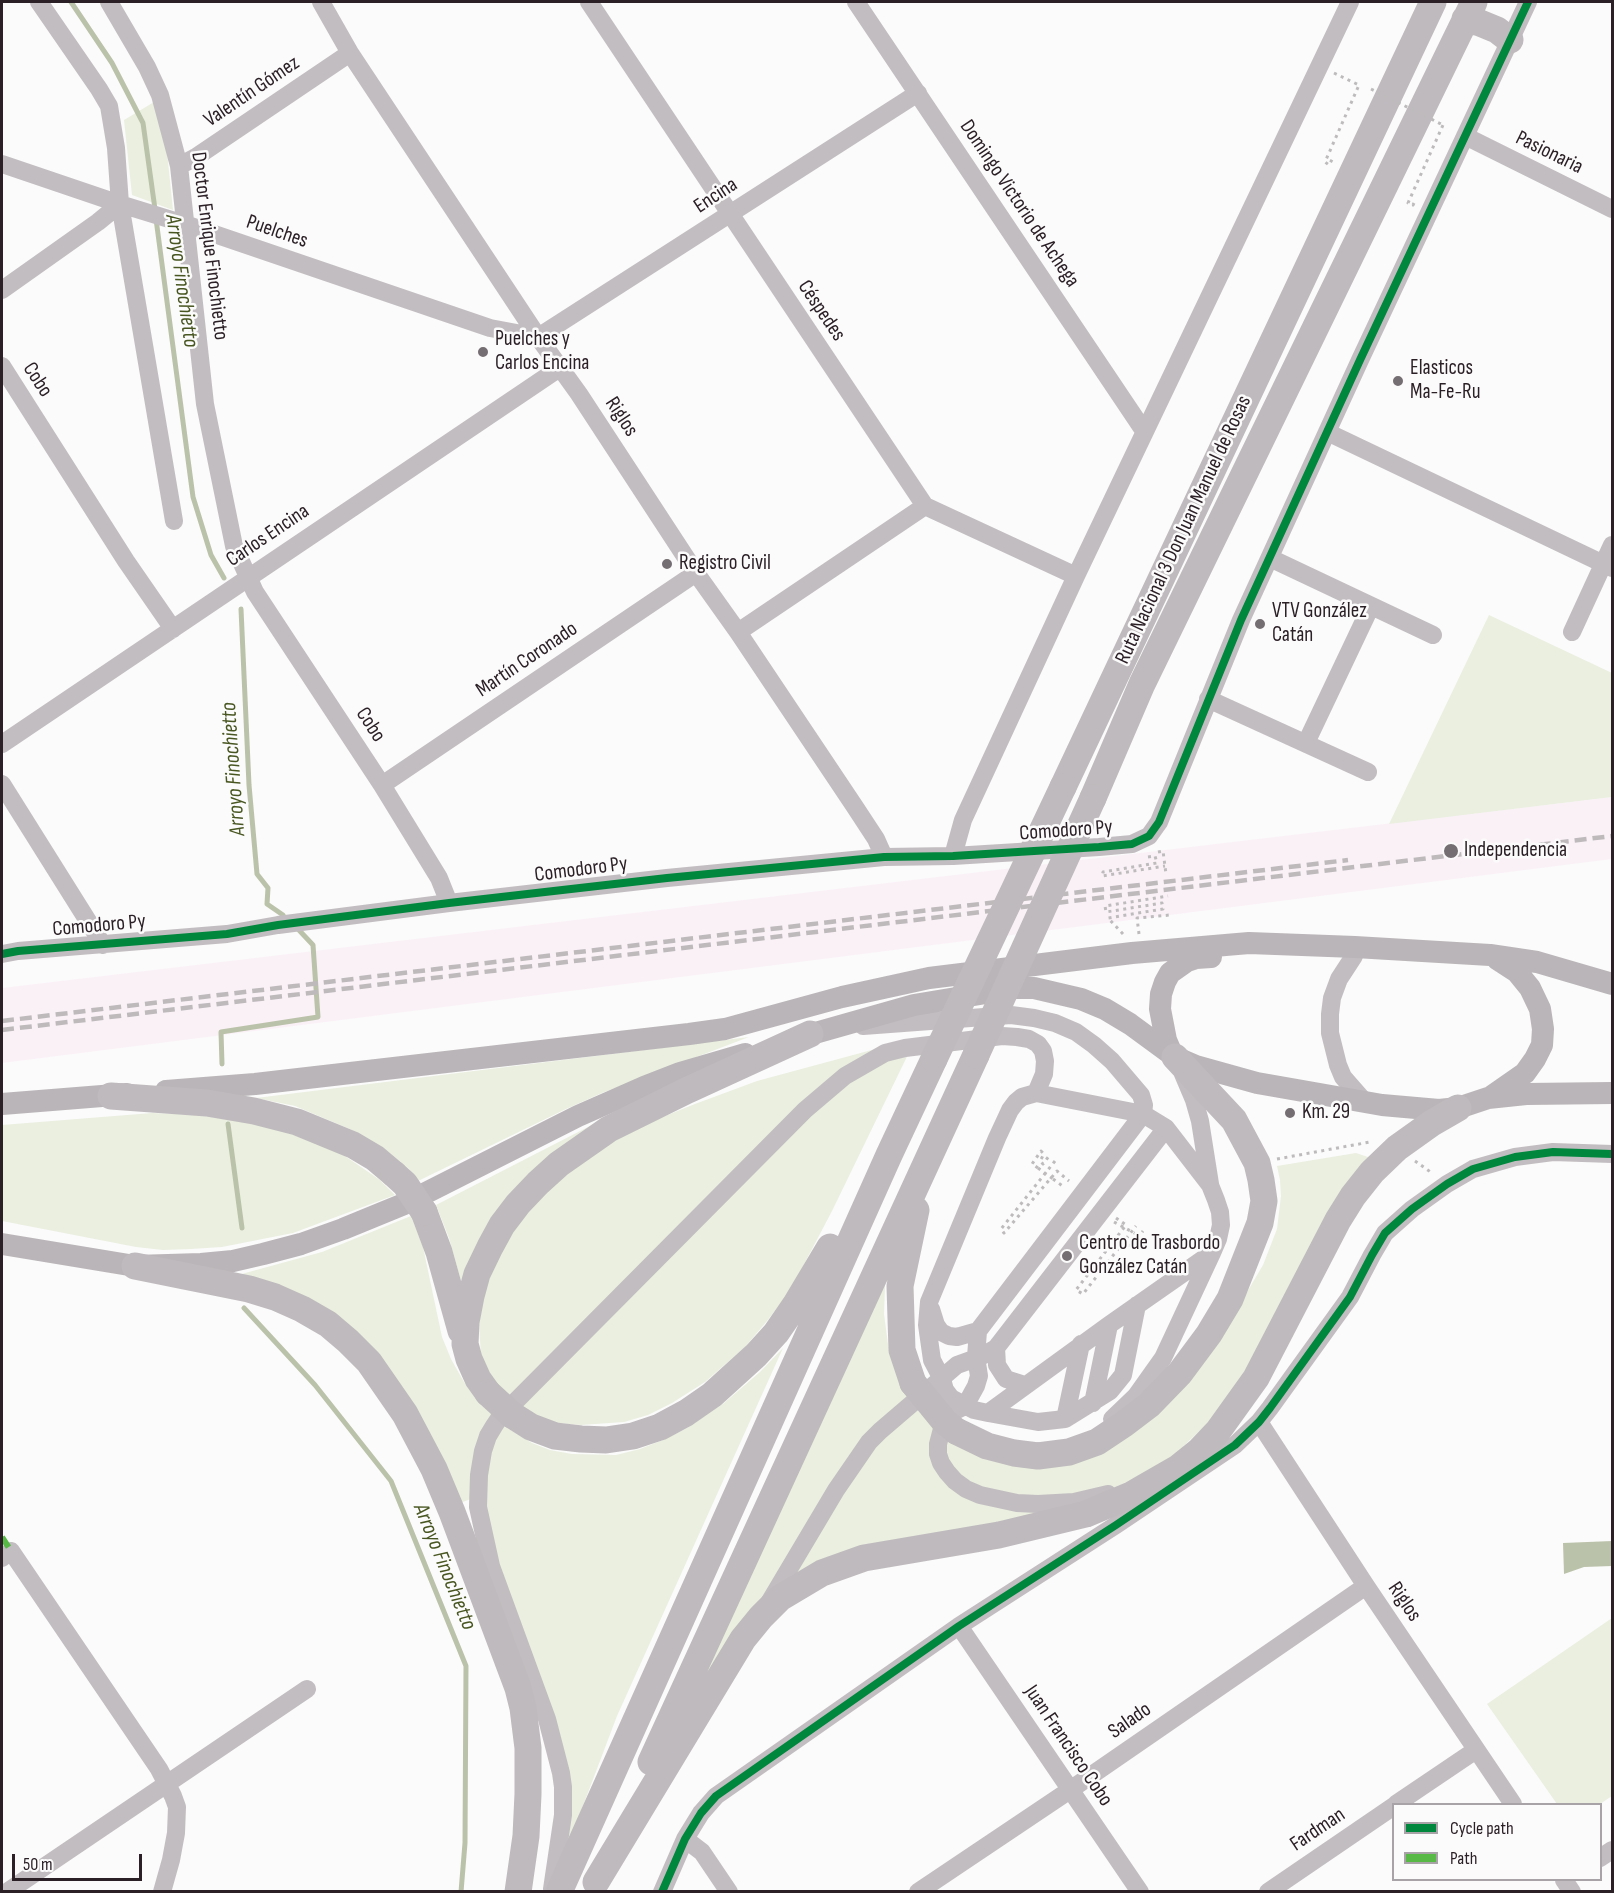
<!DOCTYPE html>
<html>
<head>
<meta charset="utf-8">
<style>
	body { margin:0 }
	#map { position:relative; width:1614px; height:1893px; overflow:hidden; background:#fbfbfb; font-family:"Sofia Sans Condensed",sans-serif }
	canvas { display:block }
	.frame { position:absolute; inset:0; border:3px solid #2c2027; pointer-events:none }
	.legend { position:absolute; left:1392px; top:1803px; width:210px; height:78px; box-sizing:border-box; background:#fbfbfb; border:2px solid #a8a3a6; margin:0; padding:8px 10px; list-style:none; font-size:18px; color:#2c2027 }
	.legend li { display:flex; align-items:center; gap:12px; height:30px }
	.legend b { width:30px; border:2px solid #a8a3a6 }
	.scale { position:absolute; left:12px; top:1854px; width:130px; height:27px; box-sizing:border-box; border:3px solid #2c2027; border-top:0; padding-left:8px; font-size:18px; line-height:21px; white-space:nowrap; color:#2c2027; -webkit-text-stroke:4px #fbfbfb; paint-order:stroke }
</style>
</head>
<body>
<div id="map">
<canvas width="1614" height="1893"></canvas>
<div class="frame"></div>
<ul class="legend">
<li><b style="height:8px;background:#00873e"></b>Cycle path</li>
<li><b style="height:8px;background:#58b947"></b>Path</li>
</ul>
<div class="scale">50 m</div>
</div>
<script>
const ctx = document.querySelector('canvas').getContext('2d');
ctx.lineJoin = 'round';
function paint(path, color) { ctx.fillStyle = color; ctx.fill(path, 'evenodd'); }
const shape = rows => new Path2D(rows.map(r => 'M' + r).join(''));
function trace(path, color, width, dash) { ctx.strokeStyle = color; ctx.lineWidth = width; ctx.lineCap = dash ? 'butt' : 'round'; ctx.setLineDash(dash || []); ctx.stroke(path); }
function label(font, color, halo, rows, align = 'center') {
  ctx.font = font + ' "Sofia Sans Condensed",sans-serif'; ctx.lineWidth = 5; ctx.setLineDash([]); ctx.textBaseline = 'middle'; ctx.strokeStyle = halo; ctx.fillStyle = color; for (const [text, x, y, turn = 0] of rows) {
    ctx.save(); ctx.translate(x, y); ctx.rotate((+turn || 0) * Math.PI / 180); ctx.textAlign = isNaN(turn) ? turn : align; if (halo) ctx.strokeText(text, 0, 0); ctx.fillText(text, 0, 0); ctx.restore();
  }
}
const built = shape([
	[1612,797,1612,859,2,1063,2,988]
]);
const green = shape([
	[154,102,167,152,173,210,132,195,124,120],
	[1489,615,1612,673,1612,797,1389,824],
	[749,1037,602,1093,566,1109,418,1181,408,1168,391,1154,352,1130,295,1106,256,1098],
	[916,1038,832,1211,790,1291,767,1321,745,1347,705,1382,672,1403,648,1415,624,1422,581,1425,557,1423,536,1417,495,1384,481,1355,479,1325,482,1297,499,1255,525,1213,563,1175,602,1148,645,1124,695,1104,757,1081],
	[623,1109,482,1237,461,1281,449,1238,436,1205],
	[152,1113,200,1115,246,1121,284,1131,342,1154,380,1180,395,1195,293,1233,222,1247,191,1249,163,1250,136,1247,2,1221,2,1125],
	[1356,1153,1371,1158,1261,1351,1208,1423,1173,1456,1156,1467,1061,1515,834,1557,685,1715,886,1261,884,1314,889,1352,921,1414,1074,1457,1240,1304,1263,1265,1277,1229,1281,1196,1280,1180,1277,1166],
	[411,1216,423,1247,442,1337,451,1359,464,1382,479,1403,504,1426,532,1443,550,1450,572,1454,616,1455,640,1449,663,1440,687,1428,724,1403,760,1372,783,1348,617,1716,567,1848,569,1824,498,1563,484,1494,460,1503,383,1365,238,1275,322,1252],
	[1612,1618,1612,1796,1600,1804,1557,1804,1487,1704]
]);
const water = shape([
	[1612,1541,1612,1566,1584,1567,1564,1574,1563,1543]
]);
const stream = shape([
	[71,2,112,63,143,123,155,209],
	[156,219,193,497,211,555,224,578],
	[241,609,249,785,257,874,268,888,267,904,283,915],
	[222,1064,221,1032,318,1017,313,945,297,928],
	[228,1124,242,1228],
	[244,1308,315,1385,391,1481,466,1666,465,1843,461,1892]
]);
const path = shape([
	[1334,73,1359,85,1325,162,1329,165,1334,156],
	[1414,203,1413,205,1408,203,1443,125],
	[1158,852,1163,851,1166,874],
	[1148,857,1155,856,1157,863,1103,872,1102,876,1165,866],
	[1123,934,1108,918,1163,909,1162,903,1106,912,1105,906,1168,896],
	[1139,934,1137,918,1170,915],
	[1277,1159,1370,1142],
	[1055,1161,1001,1229,1004,1233,1057,1171,1069,1181],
	[1415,1161,1432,1173],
	[1038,1168,1032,1164,1041,1151,1044,1154,1040,1161,1043,1164,1049,1156],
	[1053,1179,1064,1187],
	[1116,1218,1126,1225,1076,1290,1083,1294,1136,1226],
	[1114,1222,1136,1234,1128,1245,1132,1246,1143,1231]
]);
const minor = shape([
	[39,2,99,89,109,106,116,148,120,204,174,521],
	[109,2,147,67,160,95,179,166,205,404,234,546,255,592,382,785,439,878,449,903],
	[321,2,350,53,538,337,579,394,696,573,738,632,855,807,876,839,884,857],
	[589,2,925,506,1076,576],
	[856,2,1144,431],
	[1465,136,1612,209],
	[2,164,120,204,185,224,490,328,538,337],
	[179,166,196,157,350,53],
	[2,290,98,222,120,204],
	[538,337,918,93],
	[2,366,126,561,173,629],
	[1327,432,1612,568],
	[1270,558,1433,635],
	[738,632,925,506],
	[1572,632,1612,545],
	[1208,699,1368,772],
	[1306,743,1371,606],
	[2,744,561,367],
	[2,784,103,945],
	[382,785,696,573],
	[953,856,963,820,1076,576,1350,2],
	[2,954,18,951,227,934,278,925,449,903,667,878,884,857,953,856,1099,847,1132,844,1149,836,1159,822,1241,620,1360,360,1528,2],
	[1354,956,1339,979,1332,998,1330,1014,1330,1033,1338,1065,1343,1077,1364,1101],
	[863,1026,1011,1015,1034,1018,1055,1023,1076,1032,1094,1045,1112,1061,1141,1095,1144,1105,1143,1114,978,1331,976,1357,979,1376,976,1386,965,1406,951,1413,943,1425,938,1444,938,1454,941,1463,947,1472,955,1481,966,1489,980,1495,1017,1503,1038,1504,1074,1502,1108,1494],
	[1183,1074,1194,1100,1200,1121,1210,1184],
	[931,1309,936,1325,941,1332,949,1336,957,1337,978,1331],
	[996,1348,997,1365,1006,1379,1025,1385],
	[1093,1403,1109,1325],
	[988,1413,1038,1422,1065,1419,1110,1391,1123,1375,1137,1305],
	[1065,1419,1081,1344],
	[1112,1419,1136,1396,1163,1358,1212,1253,1218,1239,1221,1225,1220,1212,1216,1200,1210,1185,1166,1128,1143,1114,1036,1093,1022,1097,1016,1102,1010,1110,997,1138,929,1302,927,1325,932,1360,942,1379,945,1390,951,1398,974,1410,988,1413,1109,1325,1212,1253],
	[1259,1422,1366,1586,1513,1804],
	[2,1558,11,1551,159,1769,173,1796,177,1807,176,1833,171,1860,162,1892],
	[770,1601,836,1490,869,1442,880,1431,957,1365,982,1356,996,1348,1166,1128],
	[959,1626,1140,1892],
	[1396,1804,1476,1750],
	[685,1839,702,1852,729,1892],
	[1600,1858,1612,1850],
	[1564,1880,1572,1892],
	[552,1889,563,1815,563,1787,561,1773,547,1719,491,1566,478,1507,479,1475,483,1451,488,1436,494,1426,500,1417,805,1110,845,1076,885,1053,905,1048,1002,1036,1017,1037,1029,1039,1038,1044,1043,1051,1045,1061,1044,1074,1036,1093],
	[7,1892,307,1689],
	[662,1892,685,1839,701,1813,716,1796,959,1626,1116,1525,1235,1445,1259,1422,1270,1408,1350,1297,1372,1255,1385,1233,1412,1209,1447,1184,1473,1169,1515,1157,1553,1152,1612,1154],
	[918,1892,1070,1790,1366,1586],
	[1268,1892,1394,1806]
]);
const major = shape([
	[794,1039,914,1005,1016,988,1034,988,1081,999,1105,1009,1130,1024,1175,1057,1196,1066,1257,1083,1297,1090,1382,1105,1439,1110,1458,1108,1488,1098,1526,1094,1612,1093],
	[1172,1054,1166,1040,1160,1009,1161,994,1165,982,1170,973,1187,961,1196,958,1211,957],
	[166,1091,255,1084,689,1034,725,1029,842,997,929,978,1132,953,1249,943,1355,947,1490,955,1537,962,1612,984],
	[1492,1096,1525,1073,1535,1059,1542,1045,1543,1029,1540,1009,1530,988,1517,972,1497,959],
	[2,1104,127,1094],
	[2,1244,135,1266,201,1264,233,1261,263,1254,301,1244,343,1229,404,1204,578,1116,644,1087,680,1073,745,1054]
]);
const highway = shape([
	[1465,19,1480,23,1497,30,1510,40],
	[1063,787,1433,2],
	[1093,798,1142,684,1474,2],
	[111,1096,207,1103,254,1111,297,1122,353,1145,375,1158,394,1174],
	[424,1212,439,1252,461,1331],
	[135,1266,249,1289,275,1297,302,1309,328,1324,348,1341,369,1362,405,1414,434,1469,452,1512,518,1688,523,1708,528,1748,528,1794,526,1836,518,1892],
	[913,1383,902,1350,900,1286,916,1210],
	[488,1393,478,1379,469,1359,465,1344,466,1322,471,1296,477,1274,490,1247,502,1225,518,1204,538,1183,559,1164,609,1129,688,1090,810,1034],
	[512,1415,531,1427,555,1436,581,1439,606,1440,633,1436,660,1427,686,1413,712,1395,756,1355,776,1333,796,1304,830,1247],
	[956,1431,987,1446,1014,1453,1038,1456,1069,1452,1097,1442,1124,1424,1149,1405,1180,1373,1209,1334,1230,1299,1260,1223,1264,1201,1261,1180,1257,1163,1234,1120,1175,1057],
	[651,1762,976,1055],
	[596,1882,743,1639,761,1617,780,1598,822,1573,864,1558,999,1535,1086,1514,1131,1495,1178,1468,1199,1451,1218,1431,1256,1378,1338,1220,1353,1196,1372,1172,1397,1148,1432,1123,1458,1108],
	[559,1892,889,1155,934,1059]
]);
const rail = shape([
	[2,1021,1348,860],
	[2,1030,1612,836]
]);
const pathBridge = shape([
	[1371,89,1443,125],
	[1038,1168,1053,1179]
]);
const highwayBridge = shape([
	[976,1055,1093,798],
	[934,1059,1063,787],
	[394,1174,405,1184,424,1212],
	[913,1383,944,1421,956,1431],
	[488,1393,512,1415]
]);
const quiet = shape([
	[2,1537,11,1551]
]);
const cycleway = shape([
	[2,954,18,951,227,934,278,925,449,903,667,878,884,857,953,856,1099,847,1132,844,1149,836,1159,822,1241,620,1360,360,1528,2],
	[662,1892,685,1839,701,1813,716,1796,959,1626,1116,1525,1235,1445,1259,1422,1270,1408,1350,1297,1372,1255,1385,1233,1412,1209,1447,1184,1473,1169,1515,1157,1553,1152,1612,1154]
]);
const markers = [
	[483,352,6,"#746d71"],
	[1398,381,6,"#746d71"],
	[667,564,6,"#746d71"],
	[1260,624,6,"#746d71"],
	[1451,851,8,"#746d71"],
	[1290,1113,6,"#746d71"],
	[1067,1256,6,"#746d71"]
];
const streetNames = [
	["Valentín Gómez",252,92,-34],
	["Pasionaria",1549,153,26],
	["Encina",716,196,-33],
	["Domingo Victorio de Achega",1019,204,56],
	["Puelches",277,232,19],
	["Doctor Enrique Finochietto",209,246,83],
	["Céspedes",821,311,56],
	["Cobo",37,380,57],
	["Riglos",621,417,57],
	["Ruta Nacional 3 Don Juan Manuel de Rosas",1184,530,-65],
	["Carlos Encina",268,536,-34],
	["Martín Coronado",527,660,-34],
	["Cobo",370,725,57],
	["Comodoro Py",1066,831,-4],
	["Comodoro Py",581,870,-7],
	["Comodoro Py",99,926,-5],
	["Riglos",1404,1602,56],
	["Salado",1130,1721,-35],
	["Juan Francisco Cobo",1068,1746,56],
	["Fardman",1318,1830,-34]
];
const poiNames = [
	["Puelches y",495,340],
	["Carlos Encina",495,364],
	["Elasticos",1410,369],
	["Ma-Fe-Ru",1410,393],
	["Registro Civil",679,564],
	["VTV González",1272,612],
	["Catán",1272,636],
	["Independencia",1464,851],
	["Km. 29",1302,1113],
	["Centro de Trasbordo",1079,1244],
	["González Catán",1079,1268]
];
const waterNames = [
	["Arroyo Finochietto",181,281,82],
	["Arroyo Finochietto",234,769,-94],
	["Arroyo Finochietto",444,1567,68]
];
paint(built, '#faf1f7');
paint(green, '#eaefe0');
paint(water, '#bbc2aa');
trace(stream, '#bbc2aa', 5);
trace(path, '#bebbbd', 3, [3, 4.5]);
trace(minor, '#c2bdc0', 18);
trace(major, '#bab5b8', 22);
trace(highway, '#bfbabd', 27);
trace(rail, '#bebabc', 4.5, [12, 6]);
trace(pathBridge, '#bebbbd', 3, [3, 4.5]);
trace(highwayBridge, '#bfbabd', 27);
trace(quiet, '#58b947', 6, [12, 6]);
trace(cycleway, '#00873e', 8);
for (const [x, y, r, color] of markers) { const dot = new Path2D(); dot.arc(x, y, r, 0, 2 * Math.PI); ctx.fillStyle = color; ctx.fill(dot); trace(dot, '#fbfbfb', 2); }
label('21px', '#2c2027', '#fbfbfb', streetNames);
label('21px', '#2c2027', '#fbfbfb', poiNames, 'left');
label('italic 22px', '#485621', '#fbfbfb', waterNames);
</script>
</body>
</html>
